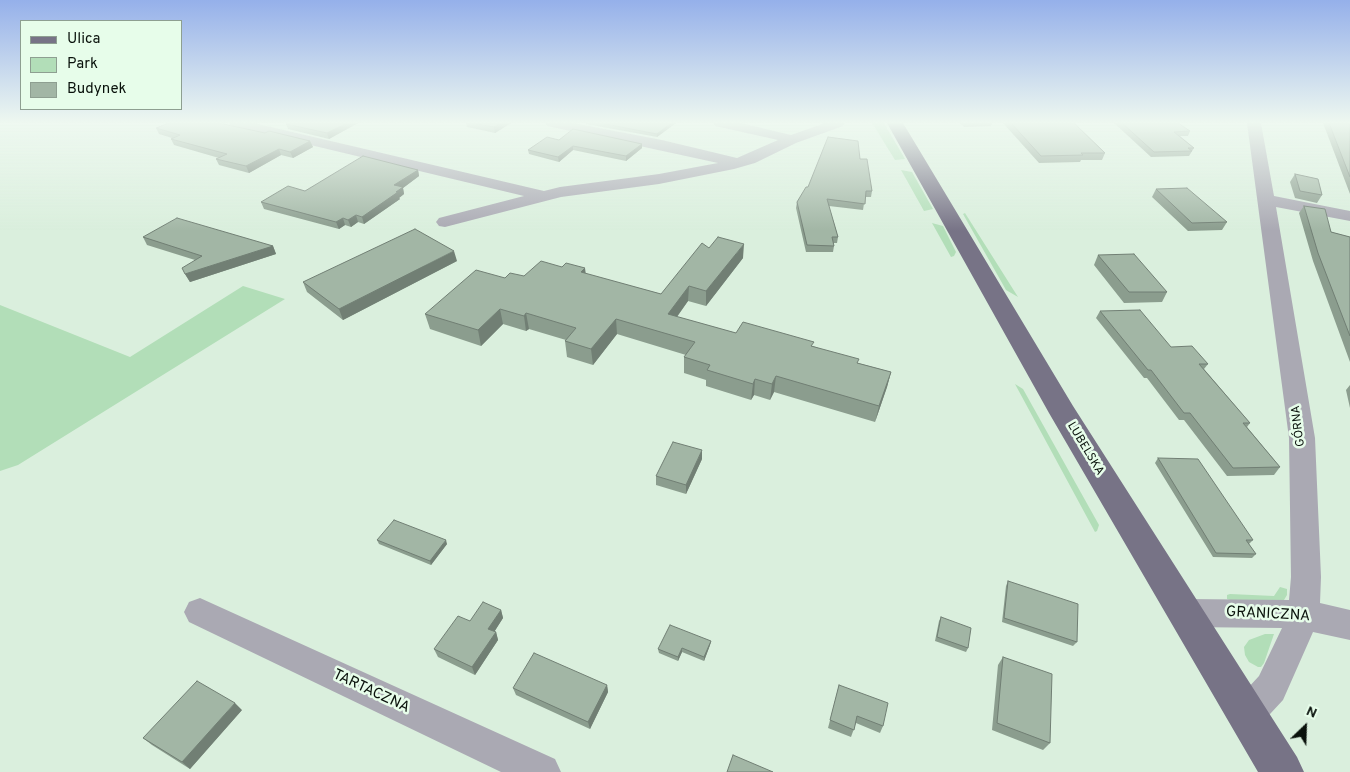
<!DOCTYPE html>
<html>
<head>
<meta charset="utf-8">
<style>
	body { margin:0 }
	#map { position:relative; width:1350px; height:772px; overflow:hidden; background:#daefdd; font-family:Overpass,sans-serif }
	canvas { display:block }
	.legend { position:absolute; left:20px; top:20px; width:162px; height:90px; box-sizing:border-box; background:#e7fdea; border:1px solid #8e9f91; margin:0; padding:6px 9px; list-style:none; font-size:15px; color:#09110b }
	.legend li { display:flex; align-items:center; gap:10px; height:25px }
	.legend b { width:25px; border:1px solid #8e9f91 }
	.north { position:absolute; left:1280px; top:702px; width:50px; height:50px; -webkit-text-stroke:4px #e7fdea; paint-order:stroke; rotate:24deg; font-size:14px; font-weight:700; line-height:20px; text-align:center; color:#09110b }
	.north::after { content:''; display:block; margin:auto; width:18px; height:22px; background:#09110b; clip-path:polygon(50% 0,100% 100%,50% 72%,0 100%) }
</style>
</head>
<body>
<div id="map">
<canvas width="1350" height="772"></canvas>
<ul class="legend">
<li><b style="height:6px;background:#777386"></b>Ulica</li>
<li><b style="height:14px;background:#b2deb8"></b>Park</li>
<li><b style="height:14px;background:#a2b6a5"></b>Budynek</li>
</ul>
<div class="north">N</div>
</div>
<script>
const ctx = document.querySelector('canvas').getContext('2d');
ctx.lineJoin = 'round';
function paint(path, color) { ctx.fillStyle = color; ctx.fill(path, 'evenodd'); }
const shape = rows => new Path2D(rows.map(r => 'M' + r).join(''));
function trace(path, color, width, dash) { ctx.strokeStyle = color; ctx.lineWidth = width; ctx.lineCap = dash ? 'butt' : 'round'; ctx.setLineDash(dash || []); ctx.stroke(path); }
function label(font, color, halo, rows, align = 'center') {
  ctx.font = font + ' Overpass,sans-serif'; ctx.lineWidth = 5; ctx.setLineDash([]); ctx.textBaseline = 'middle'; ctx.strokeStyle = halo; ctx.fillStyle = color; for (const [text, x, y, turn = 0] of rows) {
    ctx.save(); ctx.translate(x, y); ctx.rotate((+turn || 0) * Math.PI / 180); ctx.textAlign = isNaN(turn) ? turn : align; if (halo) ctx.strokeText(text, 0, 0); ctx.fillText(text, 0, 0); ctx.restore();
  }
}
const green = shape([
	[872,123,884,123,905,159,895,160],
	[901,170,912,172,933,209,924,211],
	[965,213,1018,297,1006,290,963,214],
	[932,223,943,226,956,252,954,256,951,257],
	[243,286,285,299,18,465,0,471,0,305,130,357],
	[1015,384,1023,389,1099,525,1097,531,1095,532],
	[1280,587,1287,589,1287,595,1284,600,1279,602,1235,602,1227,599,1227,595,1230,594,1274,596],
	[1265,634,1274,634,1264,663,1261,667,1258,667,1249,662,1245,655,1244,647,1249,640]
]);
const street = shape([
	[229,123,254,123,544,191,560,187,659,174,718,163,552,127,547,126,545,123,573,123,662,140,737,158,778,140,715,126,713,123,741,123,791,135,825,123,845,123,843,126,796,143,755,163,734,169,659,184,561,197,445,227,439,226,436,222,439,218,524,196,231,126,229,123],
	[1247,123,1261,123,1274,196,1350,211,1350,221,1276,207,1315,438,1321,577,1320,603,1350,610,1350,640,1313,632,1283,700,1258,727,1246,733,1234,727,1228,715,1234,703,1259,676,1282,628,1186,627,1175,623,1170,613,1175,603,1186,599,1289,600,1291,577,1289,438,1247,123],
	[200,598,555,759,561,772,501,772,189,622,184,612,189,602,200,598]
]);
const primary = shape([
	[887,123,903,123,1073,406,1297,757,1304,772,1258,772,1049,413,887,123]
]);
const wall = shape([
	[289,123,358,123,329,139,288,129,286,124],
	[466,123,511,123,495,133,467,127],
	[586,123,676,123,657,137,586,124],
	[960,123,992,123,991,126,964,127],
	[1003,123,1074,123,1105,153,1102,160,1081,160,1080,162,1039,163],
	[1114,123,1178,123,1190,131,1188,136,1180,136,1194,148,1189,156,1151,157],
	[1323,123,1350,123,1350,194],
	[156,128,265,133,310,141,313,147,293,158,281,155,249,173,219,165,216,159,219,158,174,145,171,139,172,138,159,134],
	[559,140,642,144,642,148,626,161,573,150,559,162,529,154,528,150],
	[860,159,872,191,871,197,865,197,863,210,829,206,838,237,837,243,833,243,834,246,833,252,806,252,796,208,797,202,808,187],
	[418,170,419,176,403,188,404,194,399,198,400,199,364,224,358,222,351,227,345,225,339,229,264,209,261,202,305,191],
	[1295,174,1322,195,1317,203,1295,198,1290,182],
	[1156,189,1227,222,1222,230,1188,231,1152,197],
	[1304,206,1331,232,1350,237,1350,362,1313,261,1299,213],
	[143,237,273,246,276,254,190,282,185,274,195,260,147,245],
	[709,248,743,258,706,306,688,301,677,317,736,333,813,346,858,363,891,372,887,387,875,422,774,392,770,400,754,395,751,400,706,386,706,380,684,373,684,357,686,355,617,334,593,365,567,357,565,341,566,340,529,329,526,331,503,324,481,346,430,329,425,314,505,278,586,274,661,294],
	[1098,255,1167,292,1162,302,1124,303,1094,265],
	[457,261,343,320,307,292,303,282],
	[1100,311,1171,347,1208,364,1204,369,1250,423,1247,427,1280,467,1274,475,1227,476,1184,420,1179,420,1147,378,1144,378,1096,318],
	[1350,385,1350,408,1346,390],
	[1158,458,1253,540,1249,544,1256,554,1252,558,1213,557,1155,463],
	[702,459,686,494,656,485,656,476],
	[377,540,447,544,431,565,379,544],
	[1008,581,1077,642,1073,646,1002,622,1006,586],
	[501,610,503,618,494,632,496,632,498,640,475,675,438,657,434,649,470,621],
	[941,617,968,648,966,652,935,641,939,621],
	[711,641,710,645,704,661,682,652,678,661,659,653,658,649],
	[1003,657,1050,743,1043,750,992,730,998,665],
	[607,685,608,692,590,729,516,695,513,688],
	[839,685,883,726,880,733,856,723,851,737,828,728],
	[242,710,190,769,152,745,143,738]
]);
const shadedWall = shape([
	[347,123,358,123,329,139,327,133],
	[501,123,511,123,495,133,494,127],
	[671,123,676,123,657,137,657,134],
	[310,141,313,147,293,158,290,152],
	[642,144,642,148,626,161,626,156],
	[573,146,573,150,559,162,558,157],
	[279,149,281,155,249,173,246,166],
	[418,170,419,176,403,188,404,194,399,198,400,199,364,224,362,217,394,185],
	[356,215,358,222,351,227,348,220],
	[343,218,345,225,339,229,336,222],
	[744,244,743,258,706,306,706,291],
	[273,246,276,254,190,282,185,274],
	[454,251,457,261,343,320,339,309],
	[585,268,587,283,581,272],
	[689,286,688,301,668,329,668,314],
	[500,309,503,324,481,346,478,330],
	[526,313,529,329,526,331,524,316],
	[616,319,617,334,593,365,591,349],
	[891,372,887,387,875,422,879,406],
	[776,376,774,392,770,400,772,384],
	[755,379,754,395,751,400,753,384],
	[702,450,702,459,686,494,686,485],
	[446,540,447,544,431,565,430,561],
	[501,610,503,618,491,637,488,629],
	[496,632,498,640,475,675,472,667],
	[711,641,710,645,704,661,704,657],
	[682,648,682,652,678,661,678,657],
	[607,685,608,692,590,729,588,722],
	[235,703,242,710,190,769,182,762]
]);
const building = shape([
	[169,123,219,123,265,133,269,131,310,141,290,152,279,149,246,166,216,159,227,154,171,139,180,135,156,128,169,123],
	[289,123,347,123,327,133,286,124,289,123],
	[472,123,501,123,494,127,472,123],
	[600,123,671,123,657,134,600,123],
	[1011,123,1074,123,1105,153,1081,153,1083,155,1041,156,1011,123],
	[1122,123,1178,123,1190,131,1174,132,1194,148,1188,148,1192,151,1154,152,1122,123],
	[1329,123,1350,123,1350,177,1329,123],
	[573,129,642,144,626,156,573,146,558,157,528,150,547,137,559,140,573,129],
	[828,137,858,141,860,159,867,159,872,191,866,191,865,204,827,199,838,237,832,237,834,246,807,245,797,202,806,187,808,187,828,137],
	[363,156,418,170,394,185,403,187,396,192,398,192,362,217,356,215,348,220,343,218,336,222,261,202,288,186,305,191,363,156],
	[1295,174,1318,179,1322,195,1300,191,1295,174],
	[1187,188,1227,222,1192,223,1156,189,1187,188],
	[1304,206,1325,209,1331,232,1350,237,1350,336,1318,253,1304,206],
	[177,218,273,246,185,274,182,268,202,256,143,237,177,218],
	[415,229,454,251,339,309,303,282,415,229],
	[718,237,744,244,706,291,689,286,668,314,736,333,743,322,814,342,811,346,859,359,857,363,891,372,879,406,776,376,772,384,755,379,753,384,707,370,710,365,684,357,695,342,616,319,591,349,565,341,576,328,526,313,524,316,500,309,478,330,425,314,476,270,505,278,510,273,524,276,541,261,562,267,566,263,585,268,581,272,661,294,702,243,709,248,718,237],
	[1134,254,1167,292,1129,292,1098,255,1134,254],
	[1140,310,1171,347,1192,346,1208,364,1199,364,1250,423,1243,423,1280,467,1233,468,1190,413,1184,413,1151,370,1148,370,1100,311,1140,310],
	[673,442,702,450,686,485,656,476,673,442],
	[1158,458,1198,459,1253,540,1246,540,1256,554,1216,553,1158,458],
	[394,520,446,540,430,561,377,540,394,520],
	[1008,581,1078,604,1077,642,1004,618,1008,581],
	[483,602,501,610,488,629,496,632,472,667,434,649,458,616,470,621,483,602],
	[941,617,971,628,968,648,937,637,941,617],
	[670,625,711,641,704,657,682,648,678,657,658,649,670,625],
	[534,653,607,685,588,722,513,688,534,653],
	[1003,657,1052,674,1050,743,997,723,1003,657],
	[197,681,235,703,182,762,143,738,197,681],
	[839,685,888,703,883,726,857,716,854,730,830,720,839,685],
	[733,755,773,772,727,772,733,755]
]);
const streetNames = [
	["GÓRNA",1299,426,-97],
	["LUBELSKA",1085,449,59]
];
const nearStreetnames = [
	["GRANICZNA",1268,615,3],
	["TARTACZNA",371,692,25]
];
paint(green, '#b2deb8');
paint(street, '#aaa9b3');
paint(primary, '#777386');
paint(wall, '#8b9d8e');
paint(shadedWall, '#717f74');
paint(building, '#a2b6a5');
trace(building, '#717f74', 1);
const sky = ctx.createLinearGradient(0, 0, 0, 231);
sky.addColorStop(0, '#95b0ea');
sky.addColorStop(0.53, '#eef8f0');
sky.addColorStop(1, '#eef8f000');
ctx.fillStyle = sky;
ctx.fillRect(0, 0, 1350, 231);
label('12px', '#09110b', '#e7fdea', streetNames);
label('15px', '#09110b', '#e7fdea', nearStreetnames);
</script>
</body>
</html>
